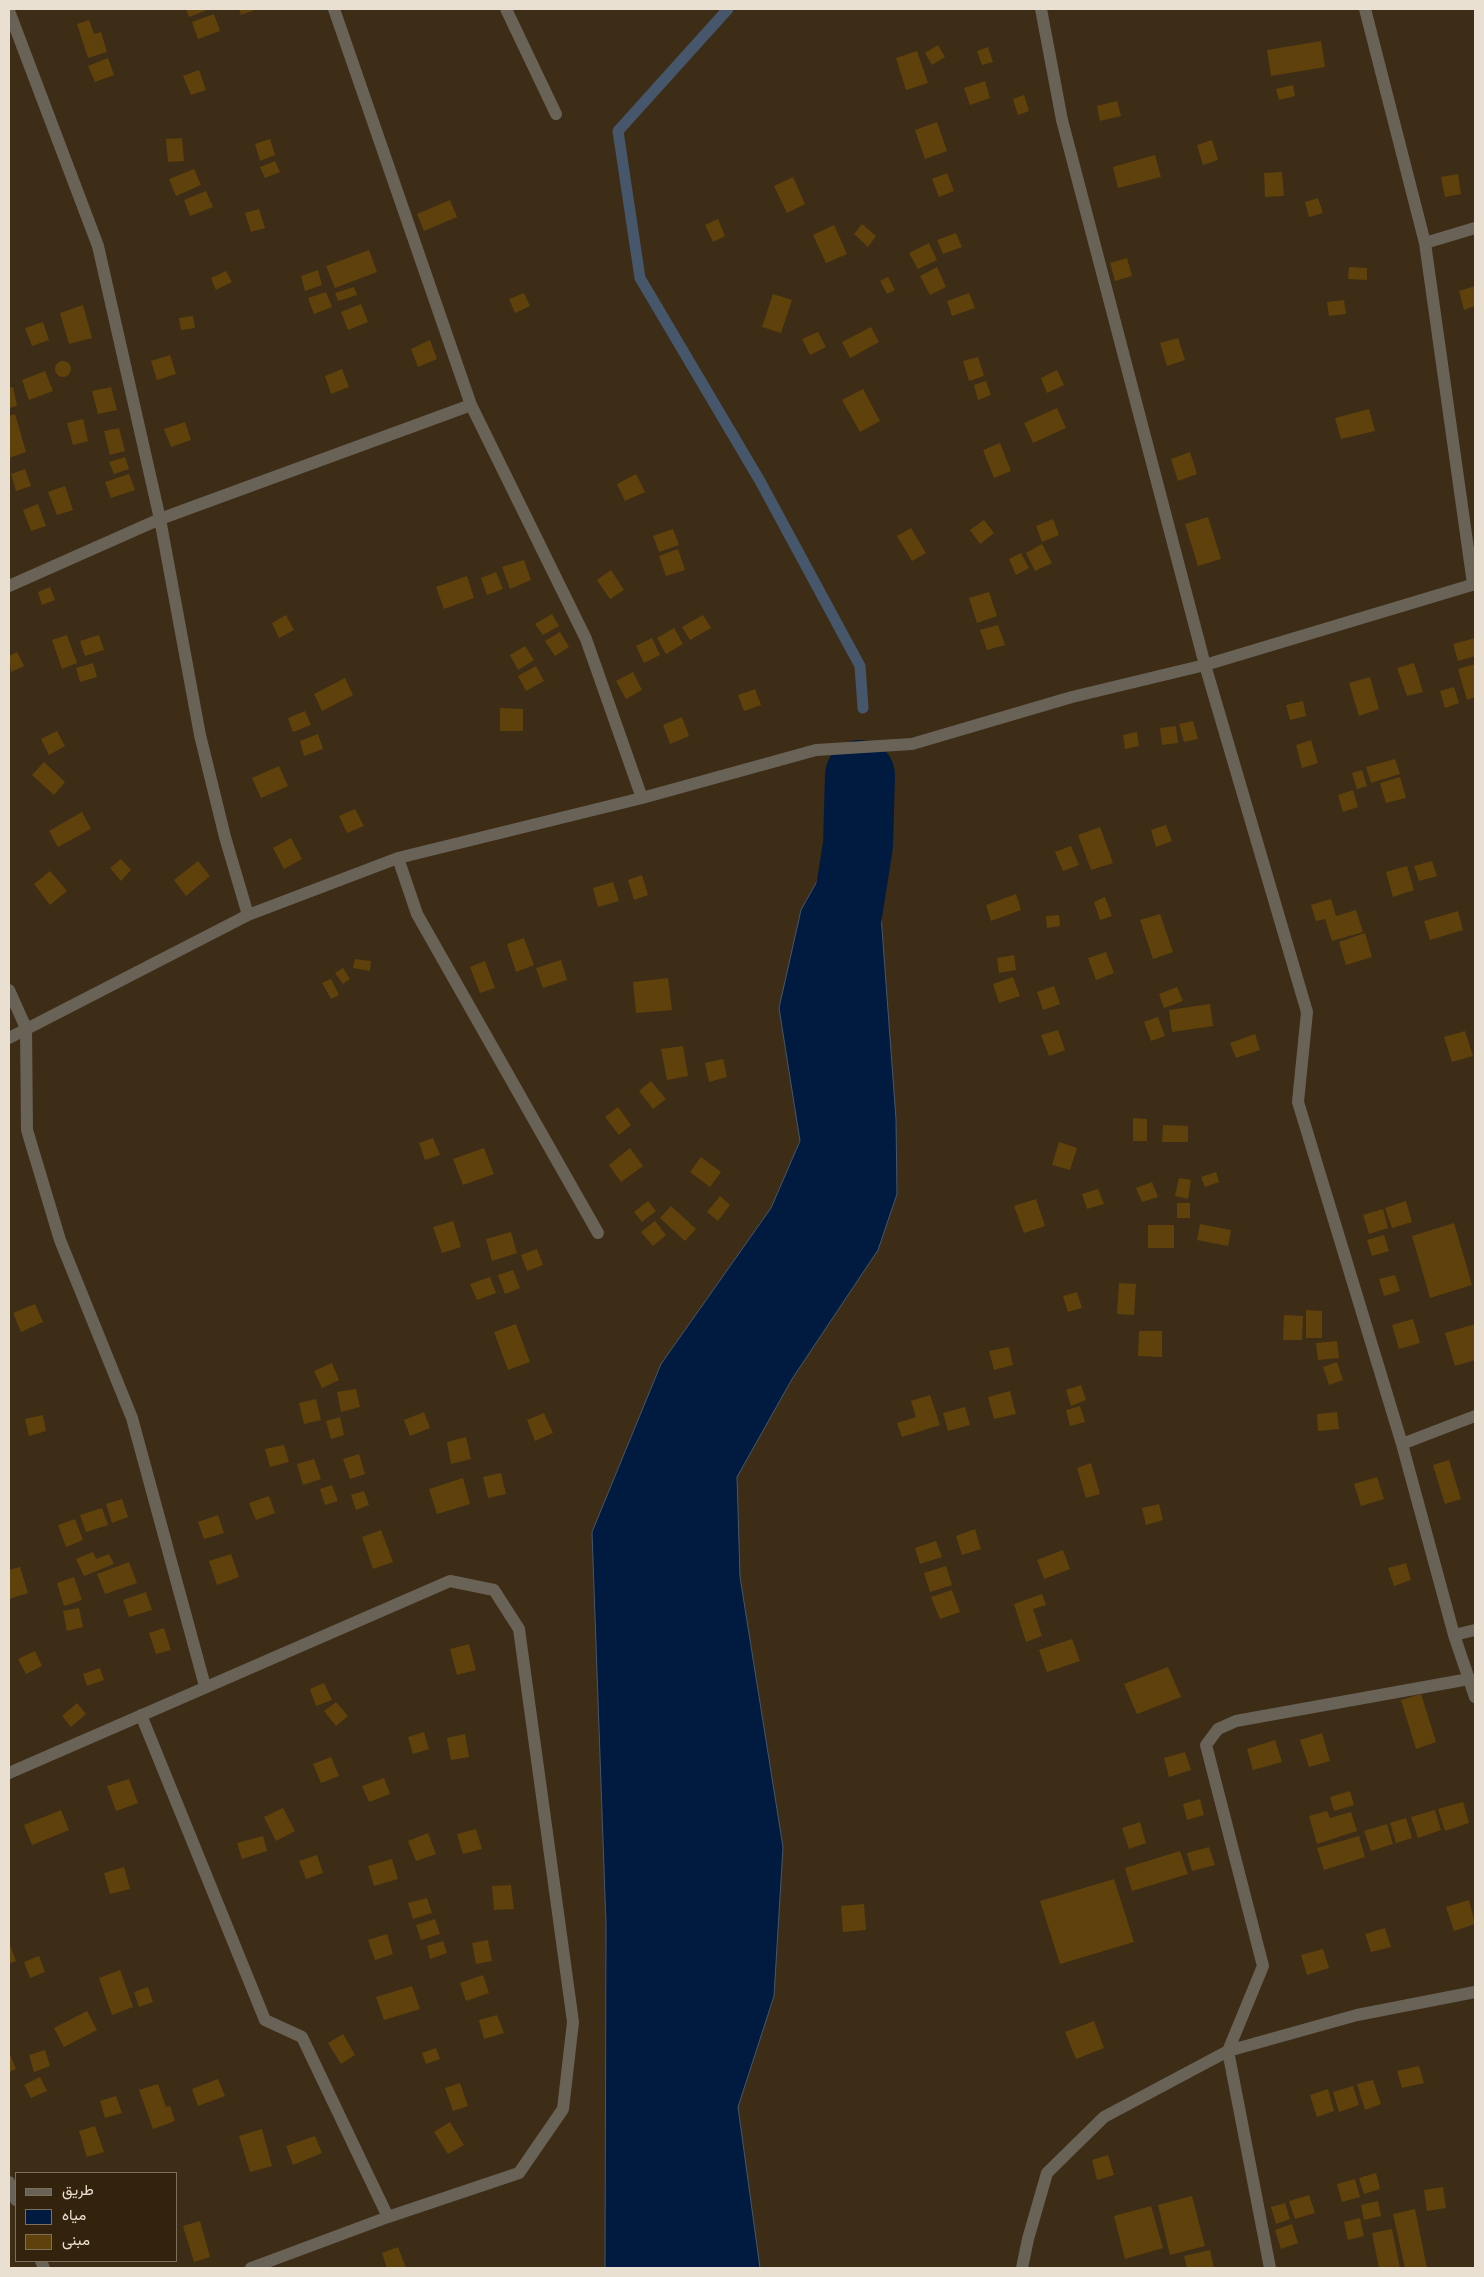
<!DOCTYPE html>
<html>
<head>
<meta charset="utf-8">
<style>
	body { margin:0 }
	#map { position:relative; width:1484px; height:2277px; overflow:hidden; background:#3d2d16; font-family:"IBM Plex Sans",Vazirmatn,sans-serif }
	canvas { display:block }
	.frame { position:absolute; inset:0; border:10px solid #eae0d2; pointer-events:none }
	.legend { position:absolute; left:15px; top:2172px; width:162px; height:90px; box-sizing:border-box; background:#33230c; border:1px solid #7c6f5b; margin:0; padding:6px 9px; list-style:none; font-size:15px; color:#eae0d2 }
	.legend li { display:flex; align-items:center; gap:10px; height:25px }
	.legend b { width:25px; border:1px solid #7c6f5b }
</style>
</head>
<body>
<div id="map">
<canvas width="1484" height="2277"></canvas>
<div class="frame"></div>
<ul class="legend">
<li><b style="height:6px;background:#696357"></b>طريق</li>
<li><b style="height:14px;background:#001b3f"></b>مياه</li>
<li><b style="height:14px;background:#5f410b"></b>مبنى</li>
</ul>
</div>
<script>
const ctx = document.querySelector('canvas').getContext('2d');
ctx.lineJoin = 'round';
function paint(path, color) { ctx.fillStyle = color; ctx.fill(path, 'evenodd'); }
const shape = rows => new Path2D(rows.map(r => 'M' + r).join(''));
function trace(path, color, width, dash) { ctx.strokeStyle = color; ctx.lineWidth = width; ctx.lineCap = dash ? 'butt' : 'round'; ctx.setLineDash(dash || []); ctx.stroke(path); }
const water = shape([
	[858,845,879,888,896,1119,897,1194,878,1250,792,1379,737,1477,740,1577,783,1847,774,1996,738,2107,760,2268,605,2268,606,1924,592,1532,661,1364,771,1208,800,1141,779,1008,801,910,821,874,858,845]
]);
const stream = shape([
	[728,9,618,131,640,278,760,481,860,666,863,708]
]);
const river = shape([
	[843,940,858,845,860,775]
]);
const building = shape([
	[186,9,210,9,189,17],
	[239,9,258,9,241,15],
	[214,14,220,31,198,39,192,22],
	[89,20,94,34,101,32,107,52,88,58,77,24],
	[1321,41,1325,67,1271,76,1267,50],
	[938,45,945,57,932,65,925,53],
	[988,47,993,62,982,65,977,51],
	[917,51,928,83,906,90,896,58],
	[108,58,114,75,95,82,88,66],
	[199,70,206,90,191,95,183,76],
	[985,81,990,98,970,105,964,88],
	[1293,85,1295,96,1279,100,1276,89],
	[1024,95,1029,111,1018,115,1013,99],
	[1117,101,1121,116,1100,121,1097,106],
	[937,122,947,151,925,159,915,130],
	[182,138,184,161,168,162,166,139],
	[270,139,275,155,260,161,255,144],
	[1212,140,1218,160,1203,165,1197,145],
	[1155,155,1161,177,1118,188,1113,167],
	[275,161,280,172,265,178,260,167],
	[194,169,201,185,176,196,169,179],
	[1282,172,1284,196,1265,197,1264,173],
	[947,173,954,191,939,197,932,179],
	[1458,174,1461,194,1445,197,1441,177],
	[793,177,805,204,787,213,774,186],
	[206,191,213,207,190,216,184,200],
	[1318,198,1323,213,1309,217,1305,202],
	[450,200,457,217,424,231,417,214],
	[259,209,265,228,251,232,245,213],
	[718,219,725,236,713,242,705,225],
	[862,224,876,236,868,247,854,234],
	[834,225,847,254,826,263,813,235],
	[956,233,962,247,943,254,937,240],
	[929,243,937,260,918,269,909,253],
	[369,250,377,272,335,288,326,266],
	[1127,258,1132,276,1115,281,1110,263],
	[937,267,946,287,930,295,920,276],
	[1349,267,1367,268,1367,280,1348,279],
	[318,270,322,285,305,291,301,276],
	[226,271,232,282,216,290,211,278],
	[888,277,895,290,887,294,880,281],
	[1475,286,1475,306,1464,310,1459,291],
	[354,287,357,295,338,301,335,293],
	[326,292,332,307,314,314,308,298],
	[524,293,530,306,515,313,509,299],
	[969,293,975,308,952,316,947,301],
	[773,294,792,300,781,333,762,327],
	[1344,300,1346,314,1329,316,1327,302],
	[361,304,368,322,348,330,341,312],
	[83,305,92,338,69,344,60,313],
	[193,316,195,328,181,330,179,318],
	[43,322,49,340,32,346,25,328],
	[871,327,879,342,850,358,842,342],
	[818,332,826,347,810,355,802,339],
	[1178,338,1185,360,1167,366,1160,343],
	[430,340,437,359,418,367,411,349],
	[170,355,176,374,157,380,151,361],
	[978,357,984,376,969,381,963,361],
	'55 369a8 8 0 1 1 16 0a8 8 0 1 1-16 0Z',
	[342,369,349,387,331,394,325,376],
	[1057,370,1064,385,1047,393,1041,378],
	[45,371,53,391,29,400,22,380],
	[986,381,991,395,978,400,974,385],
	[13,387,17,406,9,408,9,388],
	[111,387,117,410,98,414,92,391],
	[863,389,880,421,860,432,842,400],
	[1057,408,1066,428,1033,443,1024,423],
	[1369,409,1375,431,1341,439,1335,418],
	[15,414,26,452,9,458,9,416],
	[83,419,88,441,73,445,67,423],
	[185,422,191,440,171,447,164,429],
	[119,428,125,451,110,455,104,431],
	[1000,443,1011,471,994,478,983,450],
	[1190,452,1197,474,1178,481,1171,459],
	[125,457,129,469,114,474,109,462],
	[25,469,31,486,16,491,11,474],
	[129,474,135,490,111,498,105,482],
	[636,474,645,492,625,501,617,484],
	[65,486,73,510,57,515,48,492],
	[38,504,46,526,31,531,23,510],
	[1208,517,1221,559,1198,566,1185,524],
	[1053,519,1059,535,1042,542,1036,526],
	[984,520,994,533,980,544,970,530],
	[911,528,926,553,912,561,897,536],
	[673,529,679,545,659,552,653,536],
	[1042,544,1052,563,1035,571,1026,553],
	[678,549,685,570,666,576,659,556],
	[1021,553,1029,568,1016,575,1009,559],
	[524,560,531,580,510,589,502,567],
	[611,570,624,590,610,599,597,580],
	[496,572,503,589,487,595,481,578],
	[467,576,474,598,444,609,436,587],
	[50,587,55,600,42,605,38,592],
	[989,592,997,616,977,623,969,598],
	[552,614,559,626,543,635,535,624],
	[286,615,294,630,279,638,272,623],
	[703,615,711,628,690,640,682,627],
	[998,625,1005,645,987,650,980,630],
	[674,628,683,644,666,654,657,638],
	[560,632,569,647,555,656,545,641],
	[67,635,77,663,62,669,52,640],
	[99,635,104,650,85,656,80,641],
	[652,638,660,655,644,663,636,646],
	[1475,638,1475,656,1458,661,1453,644],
	[525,646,534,660,518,670,510,655],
	[17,652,24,666,11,672,9,656],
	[93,663,97,677,80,682,76,668],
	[1414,663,1423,692,1407,696,1397,668],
	[1475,664,1475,697,1467,700,1458,669],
	[536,666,544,681,526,691,518,676],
	[633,672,642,690,626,699,616,681],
	[1370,677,1379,709,1359,716,1349,683],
	[345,678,353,695,322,711,314,694],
	[1454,687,1459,703,1445,708,1440,691],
	[755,689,761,705,744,711,738,695],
	[1303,701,1306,716,1290,720,1286,705],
	[500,708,523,709,523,731,500,731],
	[305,711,311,725,293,732,288,718],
	[682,717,689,736,670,744,663,725],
	[1193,721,1198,739,1184,742,1179,724],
	[1176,726,1178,743,1162,745,1160,728],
	[57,731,65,746,49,755,41,739],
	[1137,732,1139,746,1125,749,1123,735],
	[318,734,323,749,304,756,300,741],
	[1311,740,1318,763,1302,768,1296,745],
	[1395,759,1400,774,1371,783,1366,767],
	[44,762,65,782,54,795,32,775],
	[279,766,288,786,261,798,252,778],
	[1362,770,1367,786,1357,789,1352,773],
	[1400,777,1406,798,1386,803,1380,783],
	[1353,790,1358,807,1343,812,1338,795],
	[355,809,364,826,347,833,339,816],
	[82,812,91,829,58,847,49,831],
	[1166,825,1172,841,1156,847,1151,830],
	[1100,827,1113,863,1091,870,1078,835],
	[291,838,302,859,284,869,273,848],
	[1071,846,1079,865,1063,871,1055,852],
	[121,859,131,870,121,881,110,868],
	[198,861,210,876,186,896,174,880],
	[1432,861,1437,876,1419,881,1414,866],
	[1407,866,1414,890,1393,897,1386,872],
	[50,871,67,891,50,905,34,884],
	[642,875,648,895,634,900,628,880],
	[613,882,619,901,598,907,593,888],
	[1016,894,1021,910,991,921,986,905],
	[1105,897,1112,916,1100,920,1094,902],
	[1331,899,1336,916,1356,910,1363,932,1332,941,1325,919,1316,921,1311,905],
	[1458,911,1463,930,1430,940,1424,921],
	[1160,914,1173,952,1153,959,1140,920],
	[1059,915,1060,926,1047,928,1046,916],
	[1365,933,1372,957,1346,965,1339,942],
	[524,938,534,965,516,972,507,944],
	[1106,952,1114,973,1096,980,1088,958],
	[1014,955,1016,970,999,973,997,958],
	[355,959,371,961,370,971,353,968],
	[561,960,567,980,543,988,536,968],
	[485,961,495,988,480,993,470,967],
	[343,968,350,979,343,984,335,973],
	[1013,977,1020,996,999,1003,993,984],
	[668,978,672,1010,636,1013,633,982],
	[331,979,339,995,331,999,322,983],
	[1054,986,1060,1004,1043,1010,1037,992],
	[1177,987,1183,1001,1164,1008,1159,994],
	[1210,1004,1213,1026,1172,1032,1169,1010],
	[1158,1017,1165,1036,1151,1041,1144,1022],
	[1058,1030,1065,1050,1049,1056,1041,1035],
	[1465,1031,1473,1056,1452,1062,1444,1037],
	[1255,1034,1260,1050,1236,1058,1230,1043],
	[683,1046,688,1076,667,1080,661,1049],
	[723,1059,727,1077,709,1082,705,1063],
	[651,1081,666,1099,653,1109,639,1091],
	[618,1107,631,1125,619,1135,605,1117],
	[1133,1118,1147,1119,1147,1141,1133,1141],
	[1163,1125,1188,1126,1188,1142,1162,1142],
	[433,1138,440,1155,425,1160,419,1143],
	[1059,1142,1077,1148,1070,1170,1052,1165],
	[484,1148,494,1174,463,1185,453,1159],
	[630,1148,643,1166,621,1182,609,1165],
	[701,1157,721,1172,710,1187,690,1172],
	[1216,1172,1219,1182,1205,1187,1201,1177],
	[1179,1178,1191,1180,1188,1199,1175,1196],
	[1152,1182,1158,1197,1142,1202,1136,1188],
	[1098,1189,1104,1204,1087,1209,1082,1194],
	[720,1196,730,1205,718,1221,707,1212],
	[1036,1199,1045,1226,1024,1233,1014,1206],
	[648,1201,656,1211,642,1222,634,1212],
	[1406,1201,1412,1222,1392,1228,1385,1208],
	[1177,1203,1190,1203,1190,1218,1177,1218],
	[671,1206,696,1229,685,1241,660,1218],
	[1383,1209,1388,1228,1369,1234,1363,1215],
	[453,1221,461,1247,442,1253,433,1227],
	[655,1221,666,1235,653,1246,641,1232],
	[1454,1223,1472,1285,1430,1298,1412,1236],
	[1200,1224,1231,1230,1228,1246,1197,1240],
	[1148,1225,1174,1225,1174,1248,1148,1248],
	[511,1232,517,1253,492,1261,486,1239],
	[1384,1235,1389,1251,1372,1256,1367,1240],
	[537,1249,543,1265,527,1271,521,1255],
	[513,1270,520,1288,505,1294,498,1275],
	[1395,1275,1400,1291,1384,1296,1379,1279],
	[490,1277,496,1293,477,1300,470,1284],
	[1119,1283,1136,1284,1134,1315,1117,1314],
	[1077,1292,1082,1308,1068,1312,1063,1296],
	[35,1304,43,1322,21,1332,13,1313],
	[1306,1310,1322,1311,1322,1338,1306,1338],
	[1284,1315,1303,1316,1302,1340,1283,1340],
	[1413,1319,1420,1343,1399,1349,1392,1325],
	[516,1324,530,1362,508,1370,494,1332],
	[1475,1324,1475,1360,1455,1366,1445,1333],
	[1139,1331,1162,1331,1162,1357,1138,1356],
	[1337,1341,1339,1358,1318,1360,1316,1343],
	[1009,1347,1013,1365,994,1370,989,1351],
	[1337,1362,1343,1380,1329,1385,1323,1367],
	[332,1363,339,1380,322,1388,314,1371],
	[1081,1385,1086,1400,1071,1406,1066,1390],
	[356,1389,360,1407,341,1412,337,1392],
	[1010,1391,1016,1414,994,1419,988,1397],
	[930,1395,940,1425,902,1437,897,1423,916,1417,911,1401],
	[316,1399,321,1420,304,1424,299,1403],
	[1080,1406,1085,1422,1070,1426,1066,1410],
	[965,1407,970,1425,948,1431,943,1413],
	[424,1412,430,1428,410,1436,404,1420],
	[1337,1412,1339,1429,1318,1431,1317,1414],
	[544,1413,553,1433,535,1441,527,1420],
	[43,1415,46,1431,29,1436,25,1419],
	[340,1417,344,1435,331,1439,326,1421],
	[466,1437,471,1459,451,1464,447,1442],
	[284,1445,289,1462,270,1467,265,1449],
	[359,1454,365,1474,350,1479,343,1459],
	[314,1459,321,1479,303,1485,297,1464],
	[1449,1460,1461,1499,1445,1504,1433,1465],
	[1091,1463,1100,1494,1086,1498,1077,1468],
	[501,1473,506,1494,488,1498,483,1477],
	[1377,1477,1384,1499,1361,1506,1354,1484],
	[463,1478,470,1504,437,1514,429,1489],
	[332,1485,338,1501,325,1505,320,1489],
	[364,1491,369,1505,356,1510,351,1495],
	[269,1496,275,1513,256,1520,249,1503],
	[122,1499,128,1517,112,1523,106,1504],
	[1159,1504,1163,1520,1146,1525,1142,1508],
	[102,1508,108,1525,86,1532,80,1515],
	[218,1515,224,1533,204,1539,198,1522],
	[75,1519,83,1540,66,1547,58,1525],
	[975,1529,981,1549,962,1555,956,1536],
	[381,1530,393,1562,373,1569,362,1537],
	[936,1541,942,1557,920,1564,915,1548],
	[1063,1550,1070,1569,1044,1579,1037,1560],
	[93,1552,96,1559,109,1554,114,1564,84,1576,76,1559],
	[231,1554,239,1577,217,1585,209,1561],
	[129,1562,137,1583,105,1594,97,1574],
	[1406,1563,1411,1580,1394,1586,1388,1568],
	[946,1566,952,1585,930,1592,924,1573],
	[20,1567,28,1593,9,1599,9,1570],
	[74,1577,82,1600,64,1606,57,1583],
	[952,1590,960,1612,940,1619,931,1597],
	[146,1592,152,1610,129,1617,123,1600],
	[1042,1594,1046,1605,1033,1609,1042,1636,1026,1642,1014,1604],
	[79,1608,83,1627,67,1631,63,1611],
	[164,1628,171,1650,156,1654,149,1633],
	[1072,1639,1080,1661,1047,1672,1039,1650],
	[469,1644,476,1670,457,1675,450,1649],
	[35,1651,42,1666,26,1674,18,1659],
	[1168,1667,1181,1697,1137,1714,1124,1684],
	[100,1668,104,1680,87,1686,83,1674],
	[324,1683,332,1700,316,1706,310,1689],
	[1421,1694,1436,1742,1416,1749,1401,1700],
	[336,1702,348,1716,336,1726,324,1711],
	[77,1703,86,1714,71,1727,62,1716],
	[424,1732,429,1749,413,1754,408,1737],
	[1322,1733,1330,1761,1309,1767,1300,1740],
	[465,1734,469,1757,451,1760,447,1738],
	[1275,1740,1282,1762,1253,1770,1247,1749],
	[1185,1752,1191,1770,1169,1777,1164,1758],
	[331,1757,339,1776,321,1783,313,1764],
	[384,1778,390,1794,369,1802,362,1786],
	[129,1779,138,1803,116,1811,107,1786],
	[1350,1791,1354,1805,1334,1811,1330,1797],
	[1200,1799,1204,1815,1187,1820,1183,1804],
	[1463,1802,1469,1823,1445,1831,1438,1809],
	[283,1808,295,1831,276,1841,264,1817],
	[61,1810,69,1830,32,1845,24,1825],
	[1435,1810,1441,1830,1418,1838,1411,1817],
	[1327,1811,1330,1818,1351,1812,1357,1831,1317,1844,1309,1816],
	[1406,1818,1412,1838,1396,1843,1390,1823],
	[1140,1822,1146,1843,1129,1849,1122,1828],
	[1387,1824,1393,1844,1371,1851,1364,1831],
	[476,1829,482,1849,463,1854,457,1834],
	[428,1833,436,1854,416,1861,408,1841],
	[263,1836,267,1851,242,1859,237,1843],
	[1359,1836,1365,1857,1324,1870,1317,1848],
	[1209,1847,1215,1865,1192,1871,1187,1853],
	[1180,1851,1188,1874,1132,1891,1125,1868],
	[317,1855,323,1873,306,1879,299,1861],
	[392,1859,398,1879,374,1886,368,1866],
	[124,1867,130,1889,110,1894,104,1873],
	[1114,1879,1134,1942,1060,1964,1040,1901],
	[511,1885,514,1909,494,1910,492,1886],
	[427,1898,432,1913,413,1919,408,1903],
	[1469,1900,1475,1924,1454,1931,1446,1907],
	[864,1904,866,1930,843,1932,841,1906],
	[435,1919,440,1934,421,1940,416,1925],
	[1385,1928,1391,1947,1371,1952,1365,1934],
	[387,1934,393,1954,375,1960,368,1940],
	[488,1940,492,1961,476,1964,472,1943],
	[443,1941,447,1953,430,1959,427,1946],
	[9,1942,16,1961,9,1964],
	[1323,1949,1329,1968,1307,1975,1301,1955],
	[39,1956,45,1972,30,1978,24,1962],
	[120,1970,133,2007,112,2015,99,1978],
	[483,1975,489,1993,466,2001,460,1983],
	[412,1986,420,2009,384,2020,376,1997],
	[148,1987,153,2002,139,2007,134,1992],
	[87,2011,97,2030,64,2047,54,2028],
	[497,2015,504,2033,484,2039,479,2020],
	[1094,2021,1104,2048,1076,2059,1065,2032],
	[343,2034,355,2055,341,2064,328,2043],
	[436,2048,440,2059,426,2064,422,2053],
	[45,2050,50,2066,34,2072,29,2055],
	[9,2052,16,2069,9,2072],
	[1419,2066,1424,2083,1402,2088,1397,2071],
	[40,2077,47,2091,31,2098,24,2085],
	[218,2079,225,2096,198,2106,192,2089],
	[1373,2080,1381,2104,1365,2110,1357,2084],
	[460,2083,468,2106,453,2111,445,2088],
	[158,2084,166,2107,170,2106,175,2121,153,2129,139,2090],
	[1353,2086,1359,2105,1339,2112,1333,2092],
	[1328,2089,1334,2111,1317,2117,1310,2095],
	[116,2096,122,2113,105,2118,100,2101],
	[450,2122,464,2145,448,2154,434,2132],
	[95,2126,104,2152,87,2157,79,2131],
	[262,2129,272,2166,250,2172,239,2136],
	[315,2136,322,2153,293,2165,286,2146],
	[1108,2155,1114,2175,1097,2180,1092,2160],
	[1376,2173,1380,2189,1364,2194,1359,2178],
	[1355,2179,1360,2197,1342,2202,1337,2184],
	[1443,2187,1446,2208,1427,2211,1424,2190],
	[1309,2195,1315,2213,1295,2219,1289,2201],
	[1192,2196,1205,2246,1170,2255,1158,2205],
	[1378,2201,1381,2216,1364,2220,1361,2205],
	[1285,2203,1290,2219,1276,2224,1271,2207],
	[1151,2206,1163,2248,1125,2259,1114,2216],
	[1415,2209,1427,2268,1405,2268,1393,2214],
	[1360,2218,1364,2236,1348,2240,1344,2222],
	[200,2221,210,2257,194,2262,183,2226],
	[1292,2224,1298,2243,1281,2249,1275,2230],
	[1392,2229,1400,2268,1379,2268,1372,2233],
	[398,2247,406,2268,387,2268,382,2253],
	[1210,2250,1214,2268,1187,2268,1184,2256]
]);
const minor = shape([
	[334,9,471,405,586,639,642,798],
	[506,9,556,114],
	[1041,9,1062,120,1205,665,1307,1012,1298,1102,1402,1444,1454,1635,1475,1697],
	[1365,9,1425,243,1473,584],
	[9,11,98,246,160,519,200,735,225,837,248,915,398,858,642,798,816,750,912,744,1072,697,1205,665,1475,584],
	[1425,243,1475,228],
	[9,586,160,519,471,405],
	[398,858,417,914,598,1233],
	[9,990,26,1028,27,1130,60,1240,132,1418,205,1686],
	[9,1038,248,915],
	[1402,1444,1475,1416],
	[1454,1635,1475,1630],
	[141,1715,265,2020,302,2037,388,2217],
	[9,1773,450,1581,494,1590,519,1629,573,2022,563,2109,519,2173,388,2217,251,2268],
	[9,2182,16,2200],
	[41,2261,44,2268],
	[1022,2268,1028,2239,1047,2173,1104,2117,1228,2051,1357,2015,1475,1992],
	[1270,2268,1228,2051,1263,1966,1206,1745,1218,1729,1236,1721,1469,1679]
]);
paint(water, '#001b3f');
trace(water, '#46566b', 1);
trace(stream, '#46566b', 11);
trace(river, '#001b3f', 70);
paint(building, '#5f410b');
trace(minor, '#696357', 12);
</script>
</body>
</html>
